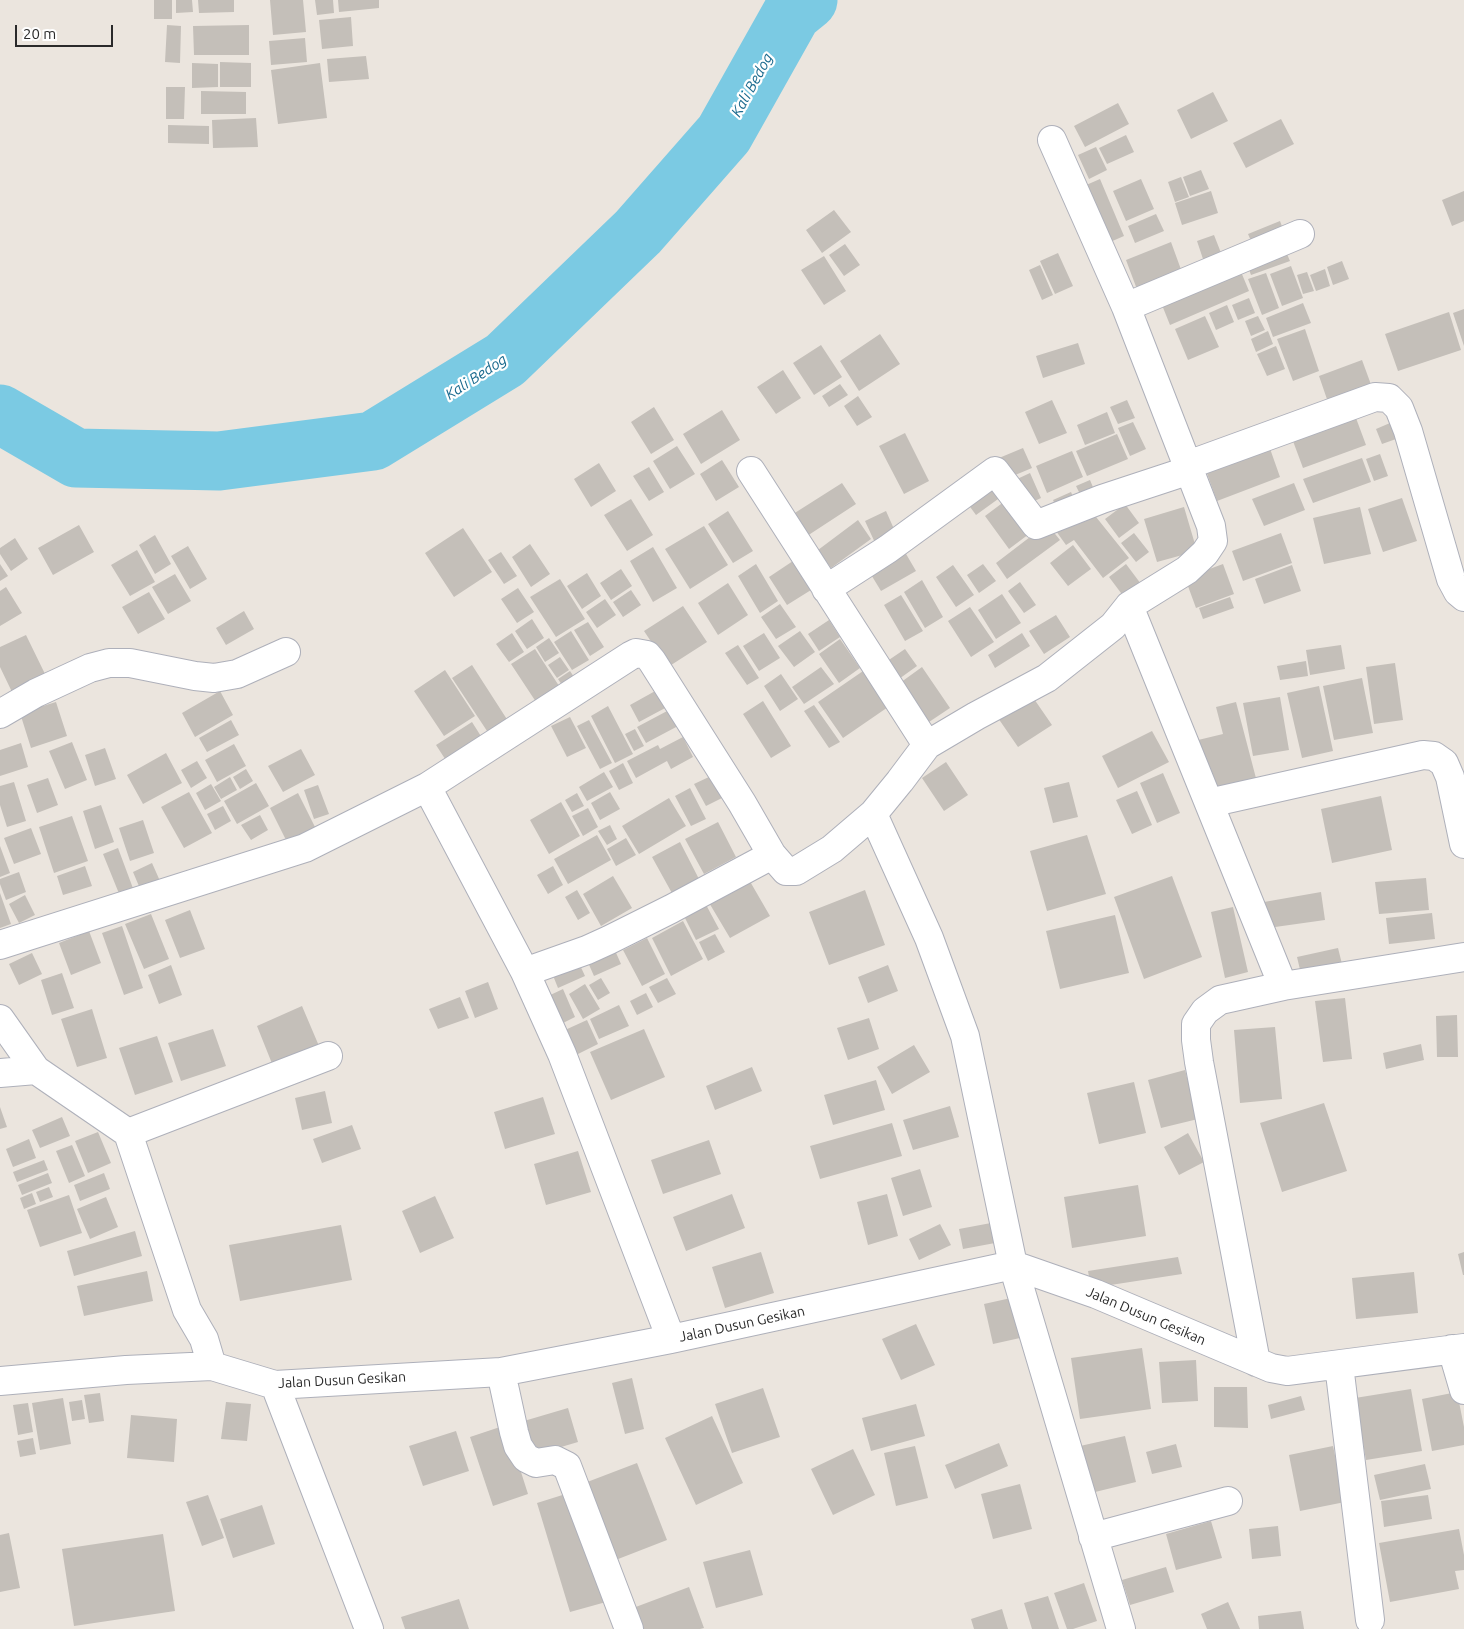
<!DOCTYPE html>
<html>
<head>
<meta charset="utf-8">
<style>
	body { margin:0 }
	#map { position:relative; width:1464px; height:1629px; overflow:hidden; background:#ebe5de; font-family:Ubuntu,sans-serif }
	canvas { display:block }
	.scale { position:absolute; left:15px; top:25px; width:98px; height:22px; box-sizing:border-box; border:2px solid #2a2a2a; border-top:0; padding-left:6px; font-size:15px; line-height:18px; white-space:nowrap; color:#2a2a2a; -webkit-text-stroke:4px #fff; paint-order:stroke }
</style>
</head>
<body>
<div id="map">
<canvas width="1464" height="1629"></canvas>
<div class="scale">20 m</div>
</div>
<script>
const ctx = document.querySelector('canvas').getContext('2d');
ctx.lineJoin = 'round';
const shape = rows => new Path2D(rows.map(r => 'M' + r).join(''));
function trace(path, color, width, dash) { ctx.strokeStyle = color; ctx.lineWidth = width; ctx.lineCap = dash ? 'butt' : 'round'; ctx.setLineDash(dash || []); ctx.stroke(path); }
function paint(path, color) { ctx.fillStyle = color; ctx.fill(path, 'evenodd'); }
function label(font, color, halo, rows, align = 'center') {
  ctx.font = font + ' Ubuntu,sans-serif'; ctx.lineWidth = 4.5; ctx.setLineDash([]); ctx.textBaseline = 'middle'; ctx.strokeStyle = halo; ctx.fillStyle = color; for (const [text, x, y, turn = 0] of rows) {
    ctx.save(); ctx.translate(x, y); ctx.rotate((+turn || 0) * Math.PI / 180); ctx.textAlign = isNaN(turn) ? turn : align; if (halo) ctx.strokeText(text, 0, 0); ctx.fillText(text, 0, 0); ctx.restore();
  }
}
const river = shape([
	[0,414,76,458,219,461,373,441,505,360,638,232,724,134,792,13,808,0]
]);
const building = shape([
	[154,0,172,0,172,19,154,19],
	[176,0,192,0,193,12,176,13],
	[198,0,234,0,234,12,199,13],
	[270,0,303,0,306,32,273,35],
	[315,0,333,0,334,13,317,15],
	[338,0,379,0,379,8,339,12],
	[351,17,353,46,322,49,319,20],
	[167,25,181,26,180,63,165,62],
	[249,25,249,55,194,55,193,26],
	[305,38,307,62,271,65,269,41],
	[366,56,369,79,329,82,327,59],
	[220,62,251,63,251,87,220,87],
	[192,63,218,64,218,87,192,88],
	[320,63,327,118,278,124,271,70],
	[166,87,185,87,184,119,166,119],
	[201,91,246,92,246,114,201,114],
	[1213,92,1228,121,1191,139,1177,110],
	[1118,103,1129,124,1085,147,1074,126],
	[256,118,258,147,213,148,212,120],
	[1281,119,1294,144,1246,168,1233,143],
	[168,125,209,126,209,144,168,143],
	[1126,135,1134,152,1107,164,1099,148],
	[1096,147,1107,170,1089,179,1078,155],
	[1201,170,1209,189,1190,196,1183,177],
	[1181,177,1189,197,1175,202,1168,182],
	[1100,179,1124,236,1101,246,1077,189],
	[1141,179,1154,209,1126,221,1113,191],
	[1211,191,1218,213,1182,225,1175,203],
	[1464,191,1464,221,1452,226,1442,200],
	[834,210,851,232,822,253,806,230],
	[1156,214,1164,231,1135,243,1128,226],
	[1280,221,1286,237,1255,250,1248,234],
	[1214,235,1223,258,1205,265,1197,241],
	[1171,242,1183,275,1138,292,1126,260],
	[845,244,860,265,844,276,829,255],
	[1284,247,1290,261,1251,275,1246,261],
	[1058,253,1073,286,1055,294,1040,261],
	[824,256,846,291,824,305,801,270],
	[1342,261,1349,279,1333,285,1327,267],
	[1040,265,1053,295,1042,300,1029,270],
	[1291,266,1303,298,1282,306,1270,274],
	[1239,267,1249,291,1170,325,1160,300],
	[1325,269,1330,286,1316,291,1310,275],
	[1307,272,1314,291,1303,294,1297,275],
	[1266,273,1279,308,1262,315,1248,279],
	[1249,298,1255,313,1238,320,1232,305],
	[1303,303,1311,323,1273,337,1266,318],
	[1227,305,1234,322,1216,330,1209,313],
	[1464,309,1464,346,1453,313],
	[1449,312,1461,350,1398,371,1385,334],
	[1205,316,1219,347,1188,360,1175,329],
	[1258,316,1265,330,1251,336,1245,321],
	[1305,329,1319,371,1293,381,1277,339],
	[1268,331,1273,344,1256,352,1251,339],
	[880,334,900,364,859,391,840,361],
	[1078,343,1085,364,1043,378,1036,356],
	[821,345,842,377,814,395,793,363],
	[1276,346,1285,369,1267,376,1257,354],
	[1362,360,1373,390,1329,405,1319,376],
	[783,370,801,398,776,414,757,387],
	[840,384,848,395,829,407,822,396],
	[858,396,872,417,857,426,844,406],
	[1052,400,1067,433,1039,444,1025,412],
	[1127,400,1135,418,1118,424,1110,407],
	[654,407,674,440,651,454,631,422],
	[722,410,740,440,701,464,683,434],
	[1353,410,1366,445,1303,468,1290,433],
	[1107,412,1115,433,1085,445,1077,425],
	[1133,422,1146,449,1130,456,1118,428],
	[1390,423,1396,439,1382,444,1376,429],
	[905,433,929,481,904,494,879,446],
	[1117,434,1128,459,1087,476,1076,451],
	[1268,443,1280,477,1217,501,1205,468],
	[677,446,695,474,670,489,653,461],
	[1023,448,1032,468,1008,478,999,458],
	[1072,451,1083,477,1047,493,1036,466],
	[1380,454,1388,476,1374,481,1366,459],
	[1362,458,1371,482,1313,503,1303,479],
	[722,460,739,487,716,501,700,474],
	[599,463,616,491,591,507,574,479],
	[649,467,664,492,649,501,633,476],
	[1030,473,1041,498,1026,505,1015,480],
	[994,478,1005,494,976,515,965,500],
	[1090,480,1095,492,1082,498,1076,486],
	[842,483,856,504,804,538,790,516],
	[1294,483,1305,510,1264,526,1252,499],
	[1071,492,1077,506,1059,513,1053,500],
	[1009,498,1033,531,1009,549,985,516],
	[1402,498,1417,541,1383,552,1368,509],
	[631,499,653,535,627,551,604,515],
	[1125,504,1139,523,1119,538,1105,519],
	[1088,507,1129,558,1103,578,1074,540,1066,545,1056,531],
	[1184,507,1197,551,1157,562,1144,519],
	[1360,507,1371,554,1324,564,1313,518],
	[728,511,753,551,733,563,708,524],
	[886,511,898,538,877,547,865,521],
	[858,520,871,539,831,568,818,550],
	[1047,524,1060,540,1007,579,996,563],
	[79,525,94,552,53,575,38,548],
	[704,526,728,565,690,589,665,549],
	[463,528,492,572,454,597,425,553],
	[1134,533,1149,552,1136,562,1121,543],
	[1281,533,1292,563,1243,581,1232,551],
	[155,535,171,564,155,574,139,545],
	[15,538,28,559,11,571,0,554,0,548],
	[530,544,550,574,531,587,512,557],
	[1073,545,1091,569,1068,586,1050,563],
	[188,546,207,579,190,589,171,556],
	[653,547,677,588,653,602,630,561],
	[902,547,916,571,881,591,867,568],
	[137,550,155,582,130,596,111,565],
	[501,552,517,576,504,584,488,560],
	[793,561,811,590,787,605,769,577],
	[0,564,8,576,0,581],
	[756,564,778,601,760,613,738,576],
	[983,564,996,581,979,593,967,575],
	[1126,564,1141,584,1124,597,1109,577],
	[1223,564,1234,594,1196,608,1185,578],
	[953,565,974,595,956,607,936,577],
	[1292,565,1301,591,1264,604,1255,579],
	[621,569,632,586,611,600,600,583],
	[587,573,601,596,582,609,567,586],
	[175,574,191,601,168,614,152,587],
	[560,579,585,619,556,637,530,597],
	[922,580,943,617,925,628,904,592],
	[1020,582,1036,605,1024,613,1008,591],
	[728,583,748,615,718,635,698,603],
	[6,587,22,613,0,626,0,591],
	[518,588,534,612,517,623,501,599],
	[631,590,641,605,623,617,613,602],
	[149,592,165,619,138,634,122,607],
	[1002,594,1021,623,996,639,978,610],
	[901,595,923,631,905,641,884,605],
	[1230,597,1234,608,1203,619,1199,608],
	[605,599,616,615,597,628,586,612],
	[780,604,796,627,776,639,761,617],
	[683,606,707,642,668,667,644,631],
	[970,607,994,642,971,657,948,621],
	[244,611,254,629,226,645,216,628],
	[1056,615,1070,637,1044,654,1029,631],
	[532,619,544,638,527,649,515,631],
	[829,620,840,637,819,651,808,634],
	[588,622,604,647,590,656,574,630],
	[571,631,589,660,572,670,554,642],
	[800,631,815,652,794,667,778,646],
	[512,633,524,652,509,662,496,644],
	[764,633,780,658,759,671,743,646],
	[1022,633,1030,646,995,668,988,655],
	[26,635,46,676,12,692,0,667,0,647],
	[549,638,559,653,545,662,536,647],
	[840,639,860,668,839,683,819,654],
	[738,645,759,678,747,685,725,653],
	[1341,645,1345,669,1310,675,1306,650],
	[535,649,563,692,540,708,511,664],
	[905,649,917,666,892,684,880,666],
	[560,657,569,670,557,678,548,665],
	[1306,661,1308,676,1280,680,1277,666],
	[1395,663,1403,720,1374,724,1366,667],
	[472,665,510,724,491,737,452,678],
	[821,667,834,684,804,704,792,687],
	[922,667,950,708,920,728,893,688],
	[866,669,891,705,843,738,818,702],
	[445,670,475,716,444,736,414,691],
	[570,671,578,683,566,691,558,679],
	[781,674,798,699,780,711,764,686],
	[1362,678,1373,733,1334,740,1323,686],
	[1319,686,1333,751,1302,758,1287,693],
	[657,690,667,707,639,722,630,705],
	[220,691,233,715,195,737,182,713],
	[1032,696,1052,725,1018,747,998,718],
	[1280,697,1289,750,1253,756,1243,703],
	[763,701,791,746,771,758,743,714],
	[56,702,67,736,31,748,20,713],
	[1236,702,1257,782,1208,795,1194,741,1223,734,1216,707],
	[814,705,840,742,829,748,804,711],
	[608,706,633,754,615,763,591,716],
	[669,710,678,726,646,743,637,727],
	[570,717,586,748,567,757,551,726],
	[231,720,239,735,207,752,199,738],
	[589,720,612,763,600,769,577,726],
	[472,722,484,741,449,765,436,745],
	[635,729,644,746,634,751,625,734],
	[1152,731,1169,762,1118,788,1102,756],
	[683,737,693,757,671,769,667,761,636,778,627,761,658,745,660,749],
	[72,742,87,780,65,789,49,751],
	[21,743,28,767,0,776,0,750],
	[234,744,246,766,217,782,205,760],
	[105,748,116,779,95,786,85,755],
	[301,749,315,775,283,792,268,766],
	[166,753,182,783,143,804,127,775],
	[197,761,207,778,191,788,181,770],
	[946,762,968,795,944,811,922,778],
	[623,763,633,783,619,790,609,771],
	[246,769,253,781,240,789,233,777],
	[604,772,613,787,587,801,579,787],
	[1163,773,1180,813,1157,823,1140,783],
	[711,776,722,798,706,806,694,784],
	[230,777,237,790,221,799,214,787],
	[48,778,58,805,37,813,27,785],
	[14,782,26,821,7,827,0,805,0,786],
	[1069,782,1078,817,1053,823,1044,788],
	[256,783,269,806,237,824,224,801],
	[211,784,221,801,205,810,196,793],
	[318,785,329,814,314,819,304,790],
	[690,788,706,819,691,826,675,796],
	[1137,791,1152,825,1132,834,1116,800],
	[189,792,212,833,184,848,161,807],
	[610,792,620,809,600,820,591,803],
	[298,793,318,833,290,848,270,808],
	[577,793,584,806,572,812,565,800],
	[1381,796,1392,850,1332,863,1321,809],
	[669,798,686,826,639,854,622,826],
	[561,802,580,836,549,854,530,820],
	[101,805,114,842,95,849,83,811],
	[223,806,231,821,215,830,207,814],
	[588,808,598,827,583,836,572,816],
	[260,815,268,830,251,840,241,825],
	[72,816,88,861,54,873,39,827],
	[143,820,154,853,130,861,119,828],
	[718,822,736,857,704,874,685,839],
	[610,825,617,839,607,845,598,831],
	[31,828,41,854,14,864,4,838],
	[597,835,611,860,568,884,554,859],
	[1087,835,1106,894,1047,911,1030,851],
	[626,838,636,855,616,866,607,849],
	[680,842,700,881,673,895,652,857],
	[0,846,10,873,0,877],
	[118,848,134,891,120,896,103,854],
	[152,863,164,890,144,898,133,872],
	[85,866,92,886,63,895,57,876],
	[553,866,563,885,548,894,537,875],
	[19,872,26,892,6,900,0,884,0,879],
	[613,876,632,908,601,926,583,894],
	[1172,876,1202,957,1144,979,1114,897],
	[748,878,770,916,730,938,708,901],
	[1426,878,1429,910,1379,914,1375,882],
	[577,890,590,913,578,920,565,897],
	[865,890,885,945,829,965,809,912],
	[1321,892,1325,920,1268,928,1264,902],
	[0,893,11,924,0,928],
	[25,895,35,915,19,923,9,904],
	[704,901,719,929,696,940,682,912],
	[1233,907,1248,972,1225,978,1211,912],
	[190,910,205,949,180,958,165,920],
	[1432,913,1435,939,1389,944,1386,918],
	[151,914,169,959,144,969,125,924],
	[1115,915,1129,973,1060,989,1046,931],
	[683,921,703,959,671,976,652,938],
	[122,926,143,988,124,995,102,933],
	[89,931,101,963,71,975,59,943],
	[715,934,725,952,708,961,699,942],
	[647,938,665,974,642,986,623,950],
	[613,946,621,964,594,976,586,958],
	[1338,948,1343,968,1302,978,1297,957],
	[32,953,42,974,19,985,9,964],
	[578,961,585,976,558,988,552,973],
	[171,965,182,995,159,1004,148,975],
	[888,965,898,991,868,1003,858,977],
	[62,973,74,1008,52,1015,41,980],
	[601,978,610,993,598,1000,589,985],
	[667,978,676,994,658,1003,649,987],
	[488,982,498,1009,475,1018,465,991],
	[585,984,600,1009,583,1019,569,994],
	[563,989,575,1017,557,1026,544,998],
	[646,993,653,1007,637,1015,630,1001],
	[460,997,469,1018,438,1029,429,1009],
	[1345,998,1352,1059,1323,1062,1315,1001],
	[619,1005,629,1026,599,1039,590,1019],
	[302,1006,319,1046,273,1066,257,1026],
	[92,1009,107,1058,77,1067,61,1019],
	[1457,1015,1458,1057,1437,1057,1436,1016],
	[869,1018,879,1049,848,1060,837,1028],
	[587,1020,598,1044,576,1055,565,1030],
	[1275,1027,1282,1099,1240,1103,1234,1030],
	[213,1029,226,1066,181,1081,168,1043],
	[644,1029,665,1077,611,1100,590,1052],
	[157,1036,173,1082,135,1095,119,1048],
	[1421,1044,1424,1060,1386,1069,1383,1053],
	[914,1045,930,1072,892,1094,877,1067],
	[752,1067,762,1091,715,1110,706,1086],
	[1185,1070,1198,1119,1161,1128,1148,1080],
	[876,1080,885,1110,833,1125,824,1095],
	[1134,1082,1146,1133,1099,1144,1087,1093],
	[325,1091,332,1123,302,1130,295,1098],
	[543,1097,555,1134,505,1149,494,1112],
	[1324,1103,1347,1171,1282,1192,1260,1123],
	[950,1106,959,1137,913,1150,903,1120],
	[0,1107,7,1127,0,1129],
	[62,1117,70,1136,40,1148,32,1130],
	[892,1123,902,1156,820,1179,810,1146],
	[352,1125,361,1149,322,1163,313,1139],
	[98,1132,111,1163,88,1173,75,1141],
	[1188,1133,1204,1162,1179,1175,1164,1147],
	[29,1139,36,1158,13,1167,6,1149],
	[709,1140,721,1174,663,1194,651,1160],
	[72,1145,85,1176,69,1183,56,1151],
	[578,1151,591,1192,546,1205,534,1164],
	[44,1160,48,1170,17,1182,13,1172],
	[920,1169,932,1207,903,1216,891,1178],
	[48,1173,52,1183,22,1195,18,1185],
	[104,1173,110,1189,80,1201,74,1185],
	[1138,1185,1146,1236,1072,1248,1064,1197],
	[49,1187,53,1197,40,1202,36,1192],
	[32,1193,36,1204,24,1209,20,1198],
	[732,1194,745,1228,686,1251,673,1217],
	[887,1194,898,1236,868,1245,857,1202],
	[69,1195,82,1233,40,1247,27,1210],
	[435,1196,454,1238,420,1253,402,1211],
	[106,1197,118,1227,90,1239,77,1209],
	[991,1223,995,1243,963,1249,959,1229],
	[940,1224,951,1245,919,1260,909,1239],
	[341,1225,352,1280,240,1301,229,1245],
	[135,1231,142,1256,74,1276,67,1251],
	[761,1252,774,1293,725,1308,712,1267],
	[1464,1252,1464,1275,1463,1275,1458,1254],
	[1178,1257,1182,1274,1091,1288,1088,1271],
	[147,1271,153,1301,84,1316,77,1286],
	[1414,1272,1418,1313,1356,1319,1352,1278],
	[1011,1298,1020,1338,993,1344,984,1304],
	[916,1324,935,1365,901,1380,882,1339],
	[1142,1348,1151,1409,1080,1419,1071,1358],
	[1196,1360,1198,1401,1162,1403,1159,1362],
	[632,1378,644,1429,625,1434,612,1383],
	[1214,1387,1247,1387,1248,1428,1214,1427],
	[763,1388,780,1437,732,1453,715,1404],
	[1411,1389,1422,1451,1366,1460,1355,1398],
	[1457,1392,1464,1427,1464,1445,1432,1451,1422,1399],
	[100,1393,104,1421,89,1423,84,1395],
	[1301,1396,1305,1410,1271,1419,1268,1405],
	[63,1398,71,1444,40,1450,32,1403],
	[82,1400,85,1419,72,1421,69,1402],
	[226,1402,251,1404,247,1441,221,1439],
	[28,1403,33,1432,18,1435,13,1405],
	[916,1404,925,1436,871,1451,862,1418],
	[568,1408,578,1442,534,1455,524,1421],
	[131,1415,177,1419,174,1462,127,1458],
	[712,1416,743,1483,696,1505,665,1438],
	[506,1425,528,1494,493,1506,470,1437],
	[456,1431,469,1471,423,1486,409,1446],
	[1125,1436,1136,1482,1091,1493,1080,1446],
	[33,1438,36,1454,20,1457,17,1441],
	[999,1443,1008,1466,955,1489,945,1465],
	[1176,1444,1182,1467,1152,1474,1146,1452],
	[915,1446,928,1498,896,1506,884,1453],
	[1333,1446,1345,1502,1300,1511,1289,1455],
	[853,1449,875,1495,833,1515,811,1469],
	[637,1463,667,1540,613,1561,582,1484],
	[1425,1464,1431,1489,1380,1500,1374,1475],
	[1020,1484,1032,1529,993,1539,981,1494],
	[572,1492,606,1602,570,1612,537,1503],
	[208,1495,224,1538,202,1546,186,1502],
	[1428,1495,1432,1519,1384,1527,1381,1501],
	[262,1505,275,1544,233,1558,220,1519],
	[1211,1521,1222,1558,1176,1570,1166,1534],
	[1278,1526,1281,1556,1252,1559,1249,1529],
	[1459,1529,1464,1555,1464,1570,1455,1571,1459,1589,1390,1602,1379,1543],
	[9,1533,20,1588,0,1592,0,1535],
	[163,1534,175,1611,74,1626,62,1549],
	[750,1550,763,1595,716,1608,703,1562],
	[1166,1567,1174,1592,1130,1605,1122,1580],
	[1084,1583,1097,1621,1073,1629,1067,1629,1054,1593],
	[689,1587,704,1628,700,1629,641,1629,633,1608],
	[1048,1596,1059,1629,1032,1629,1024,1603],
	[459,1599,469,1629,405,1629,401,1617],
	[1228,1602,1240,1629,1207,1629,1201,1614],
	[1002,1609,1008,1629,974,1629,971,1619],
	[1301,1611,1304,1629,1259,1629,1258,1616]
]);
const minor = shape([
	[1052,140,1126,307,1211,526,1213,541,1205,553,1187,570,1129,606,1283,986,1220,1000,1205,1011,1196,1024,1196,1040,1199,1062,1256,1362],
	[1126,307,1300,234],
	[1188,465,1375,397,1389,398,1399,408,1408,431,1451,579,1458,592,1464,597],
	[751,471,927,745],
	[826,589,888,549,995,471,1036,525,1102,499,1190,470],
	[0,714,36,693,90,668,109,663,130,663,195,676,214,678,237,674,286,652],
	[427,787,525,972],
	[1209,803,1423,755,1434,756,1444,763,1450,777,1464,844],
	[772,855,786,871,796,871,832,849,873,814],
	[0,945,305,848,427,787,630,656,636,653,647,655,652,661,742,803,772,855,671,909,609,940,587,950,525,972,562,1054,671,1339],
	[1283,986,1464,957],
	[0,1019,36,1070,128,1133,187,1310,204,1339,212,1366],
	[0,1073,36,1070],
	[128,1133,328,1056],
	[1452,1349,1464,1390],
	[1339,1365,1370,1620],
	[501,1372,514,1432,518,1446,526,1458,536,1463,555,1460,567,1466,629,1629],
	[0,1381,126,1370,212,1366,275,1385,501,1372,671,1339,1013,1265,1096,1294,1271,1368,1287,1371,1464,1348],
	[275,1385,369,1629],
	[1093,1537,1228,1501],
	[1121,1629,1013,1265,965,1036,929,938,873,814,900,781,927,745,976,716,1047,678,1113,626,1129,606]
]);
const streetNames = [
	["Jalan Dusun Gesikan",1146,1316,23],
	["Jalan Dusun Gesikan",742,1324,-12],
	["Jalan Dusun Gesikan",342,1380,-3]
];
const waterNames = [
	["Kali Bedog",752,85,-61],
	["Kali Bedog",476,377,-33]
];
trace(river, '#7bcae3', 59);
paint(building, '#c4bfb9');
trace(minor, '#aeb0ba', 30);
trace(minor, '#fff', 28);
label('14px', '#2a2a2a', '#fff', streetNames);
label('italic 15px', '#1a6a8e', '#fff', waterNames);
</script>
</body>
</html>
